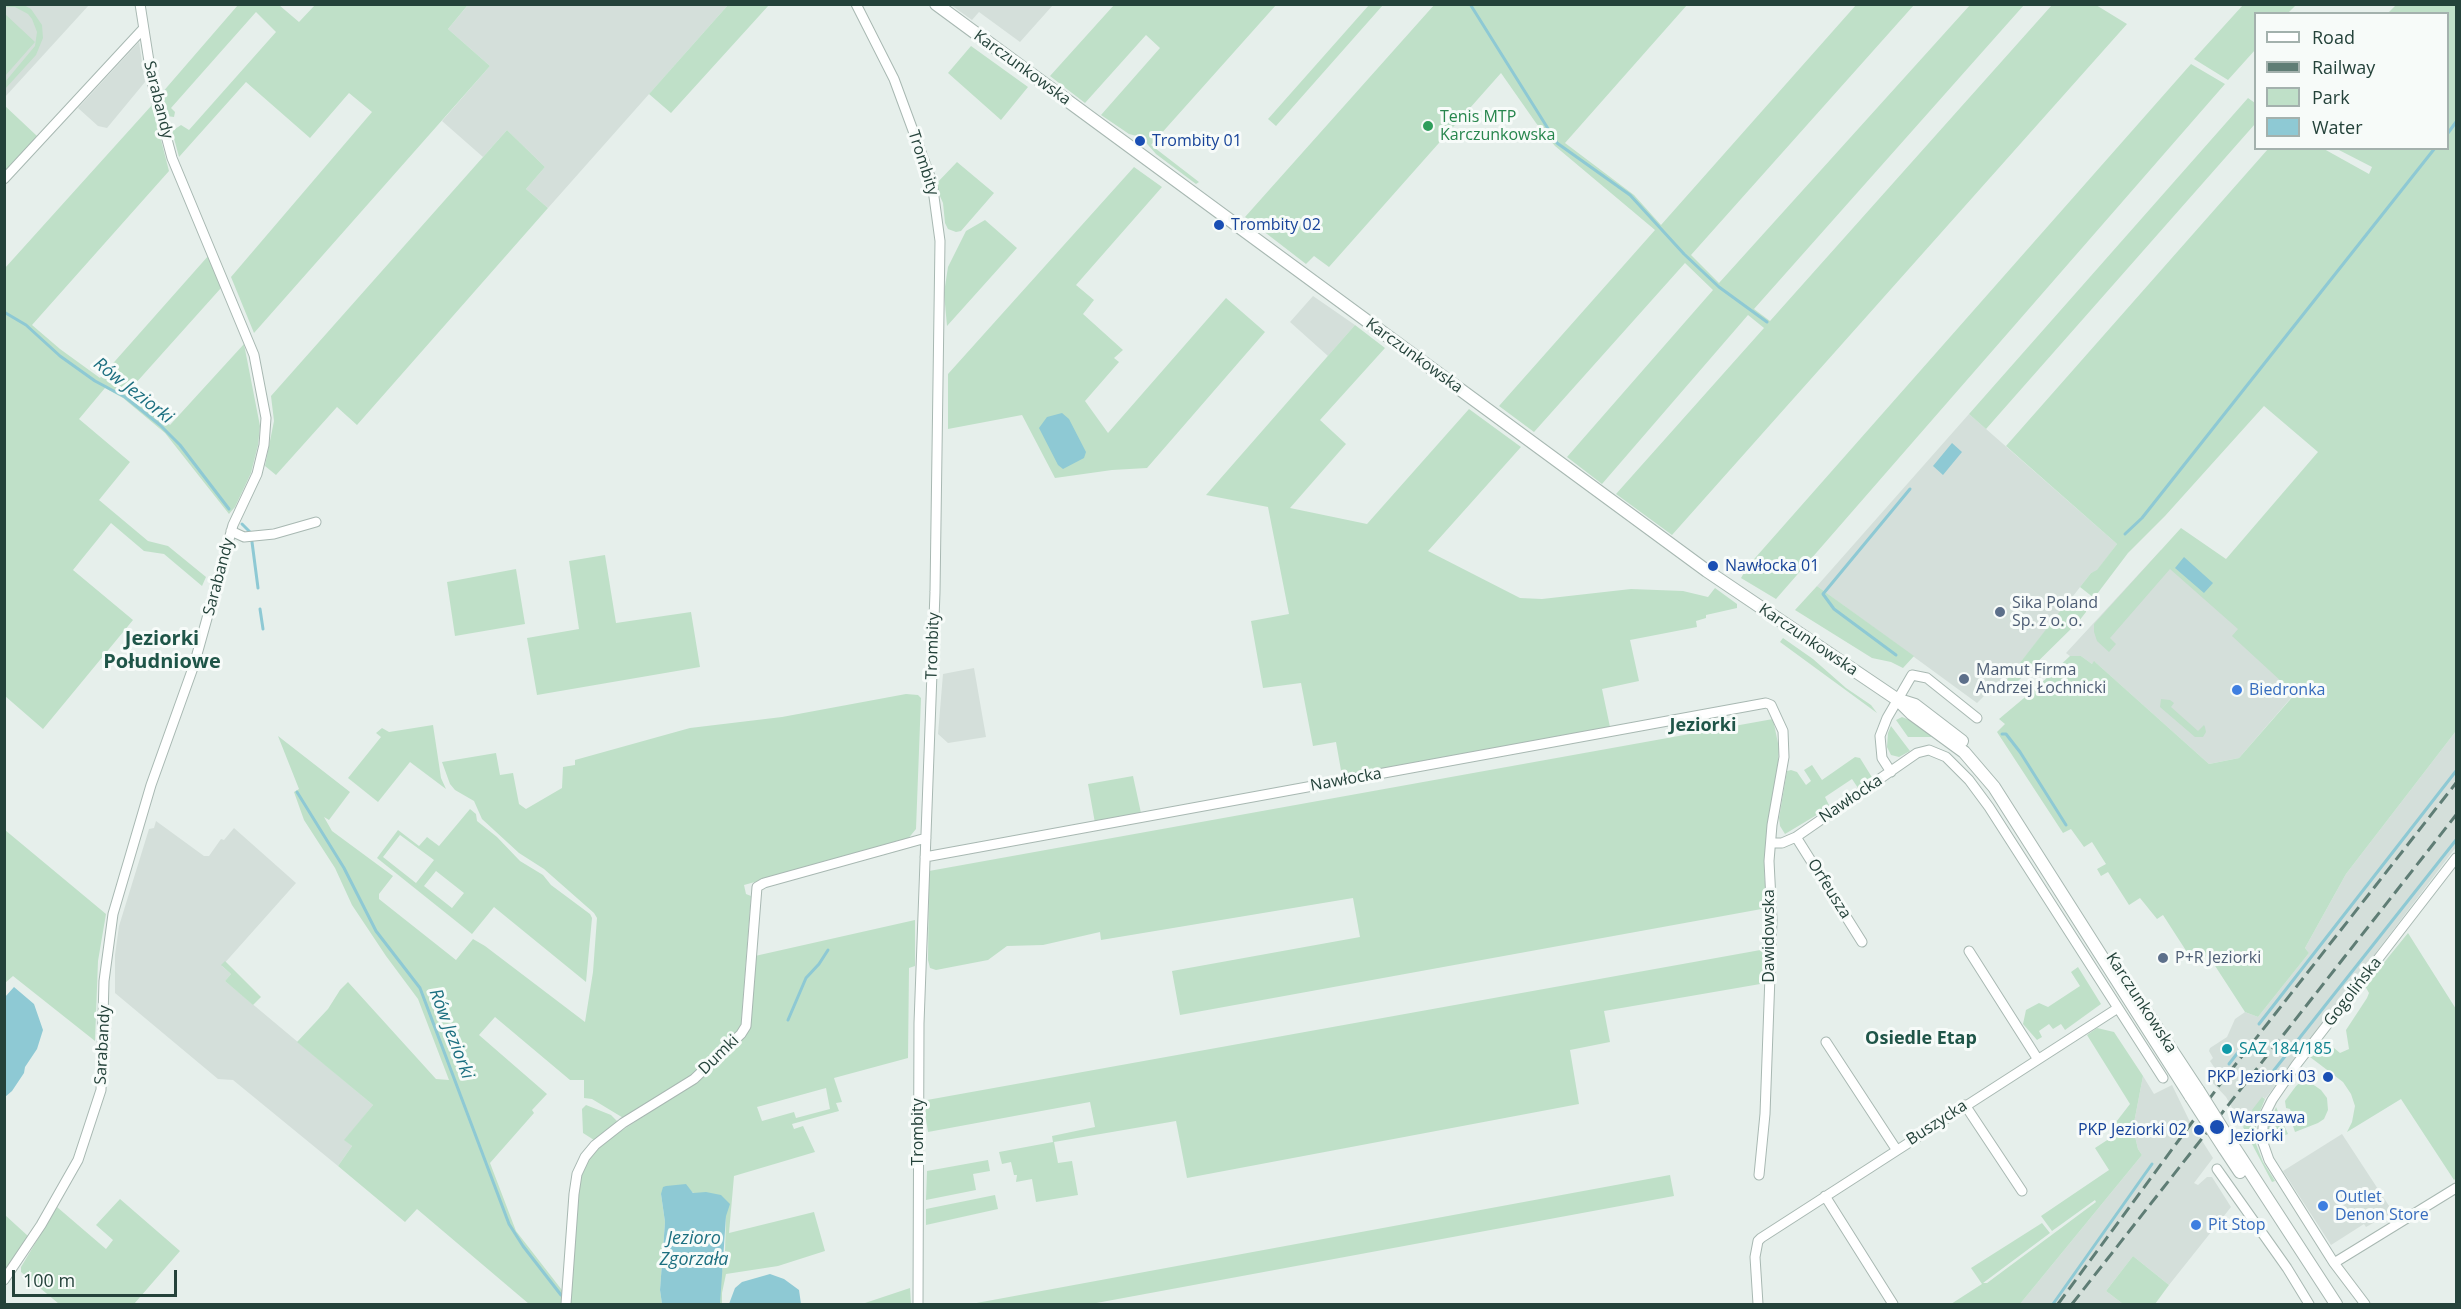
<!DOCTYPE html>
<html>
<head>
<meta charset="utf-8">
<style>
	body { margin:0 }
	#map { position:relative; width:2461px; height:1309px; overflow:hidden; background:#e6efeb; font-family:"Open Sans",sans-serif }
	canvas { display:block }
	.frame { position:absolute; inset:0; border:6px solid #24423a; pointer-events:none }
	.legend { position:absolute; left:2254px; top:12px; width:195px; height:138px; box-sizing:border-box; background:#f7fbf9; border:2px solid #a3b1ad; margin:0; padding:8px 10px; list-style:none; font-size:18px; color:#24423a }
	.legend li { display:flex; align-items:center; gap:12px; height:30px }
	.legend b { width:30px; border:2px solid #a3b1ad }
	.scale { position:absolute; left:12px; top:1270px; width:165px; height:27px; box-sizing:border-box; border:3px solid #24423a; border-top:0; padding-left:8px; font-size:18px; line-height:21px; white-space:nowrap; color:#24423a; -webkit-text-stroke:4px #f7fbf9; paint-order:stroke }
</style>
</head>
<body>
<div id="map">
<canvas width="2461" height="1309"></canvas>
<div class="frame"></div>
<ul class="legend">
<li><b style="height:8px;background:#fff"></b>Road</li>
<li><b style="height:8px;background:#5f7d75"></b>Railway</li>
<li><b style="height:16px;background:#bfe0c8"></b>Park</li>
<li><b style="height:16px;background:#8ec9d4"></b>Water</li>
</ul>
<div class="scale">100 m</div>
</div>
<script>
const ctx = document.querySelector('canvas').getContext('2d');
ctx.lineJoin = 'round';
function paint(path, color) { ctx.fillStyle = color; ctx.fill(path, 'evenodd'); }
const shape = rows => new Path2D(rows.map(r => 'M' + r).join(''));
function trace(path, color, width, dash) { ctx.strokeStyle = color; ctx.lineWidth = width; ctx.lineCap = dash ? 'butt' : 'round'; ctx.setLineDash(dash || []); ctx.stroke(path); }
function label(font, color, halo, rows, align = 'center') {
  ctx.font = font + ' "Open Sans",sans-serif'; ctx.lineWidth = 6; ctx.setLineDash([]); ctx.textBaseline = 'middle'; ctx.strokeStyle = halo; ctx.fillStyle = color; for (const [text, x, y, turn = 0] of rows) {
    ctx.save(); ctx.translate(x, y); ctx.rotate((+turn || 0) * Math.PI / 180); ctx.textAlign = isNaN(turn) ? turn : align; if (halo) ctx.strokeText(text, 0, 0); ctx.fillText(text, 0, 0); ctx.restore();
  }
}
const built = shape([
	[5,5,89,5,5,97],
	[468,5,728,5,548,208,526,189,545,167,507,130,483,157,442,121,490,66,448,29],
	[951,5,1053,4,1053,5,1020,42,979,12,972,20],
	[139,42,145,82,107,128,98,126,78,108],
	[1313,296,1355,325,1328,356,1290,322],
	[1969,414,2117,544,2097,571,2091,573,2077,591,2005,682,1991,696,1984,696,1977,703,1817,586],
	[2161,550,2303,684,2239,758,2209,764,2095,662,2092,664,2081,656,2070,656,2066,653],
	[974,668,986,737,948,743,938,734,943,674],
	[2456,731,2456,847,2265,1099,2263,1097,2243,1127,2226,1097,2209,1079,2216,1070,2210,1061,2213,1058,2209,1051,2210,1048,2227,1037,2235,1019,2245,1012,2258,1017,2309,953,2305,948,2346,874],
	[156,821,204,856,209,856,221,839,224,840,234,828,296,883,222,966,231,974,225,981,373,1105,345,1140,352,1146,338,1166,233,1080,218,1079,115,993,115,955,119,926,149,829,154,828],
	[2143,1076,2154,1094,2172,1085,2190,1122,2213,1158,2194,1183,2198,1185,2207,1177,2212,1177,2231,1207,2169,1285,2133,1256,2106,1291,2123,1304,2020,1304,2142,1155,2138,1149,2133,1128],
	[2342,1134,2393,1212,2366,1227,2364,1224,2331,1245,2283,1171]
]);
const green = shape([
	[5,4,24,5,31,9,42,25,43,38,36,55,5,89,5,82,35,46,37,32,32,19,28,14,15,7,5,7],
	[1435,4,1687,5,1565,143,1634,195,1661,225,1856,5,1914,5,1691,255,1719,283,1970,5,2024,5,1754,309,1770,321,2052,5,2096,5,2127,24,1672,535,1616,494,1764,328,1748,315,1602,484,1567,457,1713,290,1685,263,1534,432,1499,406,1655,230,1555,146,1536,123,1501,73,1329,267,1314,256,1306,264,1245,217],
	[238,5,279,5,299,22,315,5,465,5,467,6,448,29,490,66,254,333,231,277,372,112,349,93,310,138,246,82,179,157,172,131,181,125,189,130,276,32,256,12,171,108,175,112,174,117,167,116,161,94],
	[728,5,769,5,671,113,649,94],
	[1114,5,1276,5,1151,145,1199,182,1196,184,1156,154,1141,137,1129,134,1101,115,1160,48,1146,35,1085,103,1050,76],
	[1369,5,1383,5,1276,126,1268,119],
	[2243,5,2296,5,2288,13,2256,14,2255,50,2228,80,2194,59],
	[2396,5,2456,5,2456,731,2346,874,2305,948,2309,953,2258,1017,2245,1012,2208,955,2194,963,2163,915,2157,919,2140,898,2129,905,2108,872,2101,876,2097,869,2106,864,2092,842,2084,847,2071,829,2063,833,1997,732,2005,724,1999,719,2036,688,2070,656,2081,656,2092,664,2094,661,2209,764,2239,758,2295,694,2232,636,2238,629,2170,569,2110,638,2116,644,2109,652,2097,641,2094,632,2094,624,2181,528,2226,559,2318,452,2264,406,2165,516,2128,553,2094,598,2080,587,2091,573,2097,570,2117,544,2006,446,2268,149,2324,149,2369,174,2372,167,2337,149,2448,148,2448,14,2388,13],
	[5,14,35,42,5,76],
	[971,46,1028,87,1001,120,948,73],
	[2191,64,2225,84,1776,599,1741,578,1748,566],
	[2248,98,2255,103,2255,124,1986,429,1969,414],
	[4,105,37,136,5,172,4,172],
	[152,105,169,171,32,325,60,349,100,378,209,255,221,288,126,394,155,412,170,425,244,344,260,426,258,445,251,473,235,507,229,514,165,433,123,398,105,388,79,419,130,462,99,500,148,541,168,546,206,577,202,586,164,554,144,551,111,523,73,570,133,620,43,729,5,696,5,268],
	[507,130,545,167,526,189,548,208,357,425,337,407,276,475,265,466,274,421,271,396],
	[957,162,994,193,961,231,956,232,948,229,945,223,943,203,935,185],
	[1134,167,1162,187,1076,285,1094,300,1083,314,1123,350,1114,358,1119,362,1085,401,1108,433,1226,298,1265,332,1147,468,1112,470,1055,478,1022,415,948,429,948,374],
	[985,220,1017,248,947,326,944,293,948,267,966,231],
	[1355,325,1385,348,1320,420,1346,444,1290,508,1367,524,1469,409,1521,447,1428,551,1520,598,1542,599,1631,589,1683,591,1708,597,1715,588,1737,604,1737,608,1706,615,1706,618,1696,621,1697,627,1630,640,1639,681,1602,689,1610,727,1342,776,1336,742,1313,746,1301,683,1263,688,1251,621,1289,614,1268,507,1206,495],
	[605,555,616,623,691,612,700,667,537,695,527,638,579,629,569,561],
	[516,569,525,624,455,636,447,582],
	[1817,586,1914,656,1903,668,1891,662,1872,658,1795,610],
	[2072,596,2086,607,2086,612,2079,621,2012,687,2005,682],
	[1783,638,1813,659,1846,688,1871,705,1877,713,1780,642],
	[906,694,918,695,921,698,916,829,907,840,744,885,746,894,751,896,741,1025,738,1031,690,1078,625,1119,592,1099,584,1098,584,1080,570,1080,495,1017,479,1035,547,1094,532,1110,534,1113,490,1163,516,1231,565,1294,563,1304,529,1304,417,1209,405,1222,338,1166,352,1146,344,1140,373,1105,297,1042,328,1009,340,990,348,982,436,1079,449,1080,418,999,386,956,352,905,335,868,304,820,294,792,299,789,278,736,350,792,329,820,324,817,332,831,393,876,379,894,379,899,456,960,473,939,485,946,585,1022,593,972,597,918,594,913,544,869,519,853,482,819,474,801,455,790,450,784,442,762,496,753,500,775,513,773,519,804,526,809,562,788,563,767,575,765,575,760,690,728,782,717],
	[2161,699,2170,700,2174,703,2171,707,2198,731,2204,725,2205,727,2206,732,2203,737,2195,737,2160,707],
	[1902,717,1912,721,1933,737,1908,737,1896,720],
	[1773,719,1779,748,1777,777,1768,826,1764,870,1767,908,1180,1015,1172,971,1360,937,1353,898,1101,940,1100,932,1043,945,1007,946,988,960,936,970,930,968,928,960,929,871],
	[433,725,441,778,446,789,410,762,378,802,348,778,381,737,376,733,382,728,389,732],
	[1891,726,1910,751,1899,757,1891,755,1887,747,1888,733],
	[1855,757,1860,758,1873,779,1858,788,1852,779,1825,797,1830,807,1785,834,1780,826,1779,818,1787,771,1791,770,1797,772,1806,785,1811,781,1804,770,1812,765,1822,780],
	[1133,776,1141,813,1095,823,1088,784],
	[470,809,476,814,477,821,497,837,520,861,543,875,551,885,590,914,592,918,586,982,494,907,472,934,377,858,398,830,419,846,427,837,439,846],
	[400,835,434,860,416,883,383,857],
	[436,871,464,893,452,908,424,886],
	[5,830,106,914,98,961,95,1041,13,976,5,983],
	[915,920,915,966,909,968,908,1058,834,1078,842,1102,836,1103,839,1111,792,1124,794,1129,803,1126,815,1152,734,1176,729,1233,814,1212,825,1251,778,1266,726,1274,722,1293,722,1304,720,1304,719,1289,724,1259,730,1260,730,1252,725,1251,726,1216,688,1189,661,1194,665,1222,660,1290,662,1304,569,1304,576,1195,582,1169,587,1159,600,1145,694,1083,750,1027,755,956],
	[826,1088,830,1109,796,1118,794,1112,762,1121,757,1107],
	[2408,933,2456,1009,2456,1178,2454,1180,2401,1099,2347,1132,2352,1122,2355,1106,2351,1094,2343,1082,2310,1057,2318,1047,2327,1052,2334,1048,2340,1053,2349,1049,2346,1030,2367,998,2369,993,2365,986],
	[1766,949,1766,983,1604,1011,1610,1042,1570,1050,1579,1104,1187,1178,1176,1121,1054,1142,1058,1163,1072,1161,1078,1195,1036,1202,1032,1179,1016,1182,1017,1175,1014,1175,1011,1162,1002,1164,999,1152,1053,1142,1052,1136,1095,1127,1090,1102,928,1132,923,1101,927,1100],
	[225,961,261,997,253,1005,225,981,231,974,221,965],
	[2078,967,2101,1004,2065,1030,2061,1024,2053,1029,2049,1024,2039,1031,2042,1037,2037,1040,2023,1024,2026,1010,2039,1003,2048,1007,2080,986,2071,972],
	[2097,1028,2114,1032,2143,1076,2133,1128,2138,1149,2142,1155,2020,1304,1951,1304,1982,1284,1971,1268,2042,1223,2050,1233,1983,1283,1987,1283,2096,1202,2095,1200,2052,1231,2041,1216,2109,1170,2095,1148,2118,1133,2113,1126,2130,1104,2087,1035],
	[2303,1080,2308,1081,2321,1090,2327,1098,2328,1110,2324,1119,2318,1123,2295,1132,2293,1126,2296,1124,2290,1109,2286,1108,2285,1101,2296,1086],
	[2262,1097,2265,1099,2256,1121,2256,1144,2263,1162,2275,1181,2272,1182,2243,1127,2254,1114,2252,1110],
	[586,1105,611,1115,617,1121,614,1126,594,1140,583,1133,582,1109],
	[2276,1107,2288,1134,2271,1141,2269,1140,2268,1129],
	[988,1160,990,1171,973,1174,976,1190,926,1200,927,1171],
	[1670,1175,1674,1196,1091,1304,971,1304],
	[995,1195,998,1209,926,1225,926,1209],
	[120,1199,180,1251,134,1304,59,1304,21,1272,21,1267,57,1207,106,1249,113,1240,96,1225],
	[5,1215,28,1236,5,1270],
	[2133,1256,2169,1285,2155,1304,2123,1304,2106,1291],
	[910,1288,911,1304,862,1304]
]);
const water = shape([
	[1062,413,1069,419,1086,452,1084,458,1063,469,1058,465,1039,428,1047,417],
	[1952,443,1962,452,1943,475,1933,466],
	[2184,557,2213,583,2204,593,2175,568],
	[14,987,34,1004,43,1030,37,1049,25,1067,24,1073,12,1091,5,1097,5,997],
	[686,1184,693,1193,706,1192,721,1195,730,1204,726,1216,720,1304,662,1304,660,1290,665,1222,661,1194,663,1187,666,1186],
	[770,1274,784,1279,799,1290,801,1304,729,1304,735,1288,742,1282]
]);
const stream = shape([
	[1470,4,1557,143,1630,195,1684,254,1719,287,1767,322],
	[2448,133,2456,122],
	[4,312,26,325,60,356,95,381,125,397,160,425,180,445,229,509],
	[242,524,250,532],
	[2125,534,2142,518,2435,148],
	[252,542,258,588],
	[260,609,263,629],
	[1896,655,1834,609,1823,594,1910,489],
	[2002,734,2006,734,2020,752,2066,825],
	[297,792,344,868,376,931,420,988,509,1224,523,1246,561,1295],
	[788,1020,806,978,819,964,828,950],
	[2259,1024,2456,771],
	[2229,1064,2246,1042],
	[2271,1074,2456,840],
	[2053,1304,2152,1164]
]);
const minor = shape([
	[856,4,894,79,932,182,940,241,935,592,919,1023,918,1304],
	[4,179,143,29],
	[231,531,244,537,274,534,316,522],
	[1891,772,1882,758,1880,736,1887,718,1912,675,1927,678,1977,718],
	[1796,837,1862,942],
	[1772,843,1782,843,1796,837,1917,753,1929,750,1946,757,1969,780,1989,807,2163,1078],
	[925,857,1766,703,1771,705,1783,731,1784,757,1772,825,1769,861,1772,920,1765,1114,1759,1175],
	[1969,951,2037,1058],
	[1826,1042,1896,1149],
	[1965,1105,2022,1191],
	[2217,1169,2287,1268,2309,1304],
	[1825,1196,1893,1304],
	[2334,1263,2456,1188],
	[4,1280,41,1225,78,1160,101,1090,104,981,113,914,151,785,194,665,233,525,257,474,264,445,266,418,254,355,172,158,153,87,140,4],
	[566,1304,574,1194,577,1174,585,1157,595,1145,623,1123,694,1079,741,1034,746,1026,757,887,764,883,926,838],
	[1758,1304,1755,1257,1758,1241,1761,1238,2118,1008],
	[2365,1304,2334,1263,2269,1160,2262,1140,2264,1116,2272,1100,2296,1065,2456,858]
]);
const tertiary = shape([
	[936,4,1707,571,1898,700,1912,714,1964,752,1994,787,2191,1097],
	[1899,700,1915,705,1962,741],
	[2142,1005,2198,1090],
	[2230,1141,2336,1304],
	[2224,1148,2240,1172]
]);
const rail = shape([
	[2058,1304,2221,1083,2456,783],
	[2072,1304,2456,815]
]);
const tertiaryBridge = shape([
	[2198,1090,2230,1141],
	[2191,1097,2224,1148]
]);
const markers = [
	[1428,126,6,"#2e9e5b"],
	[1140,141,6,"#1a4fb4"],
	[1219,225,6,"#1a4fb4"],
	[1713,566,6,"#1a4fb4"],
	[2000,612,6,"#5c6f8a"],
	[1964,679,6,"#5c6f8a"],
	[2237,690,6,"#3f7fe0"],
	[2163,958,6,"#5c6f8a"],
	[2227,1049,6,"#0f9aa8"],
	[2328,1077,6,"#1a4fb4"],
	[2217,1127,8,"#1a4fb4"],
	[2199,1130,6,"#1a4fb4"],
	[2323,1206,6,"#3f7fe0"],
	[2196,1225,6,"#3f7fe0"]
];
const streetNames = [
	["Karczunkowska",1022,68,36],
	["Sarabandy",158,100,76],
	["Trombity",923,163,72],
	["Karczunkowska",1414,356,36],
	["Sarabandy",219,577,-75],
	["Karczunkowska",1808,640,34],
	["Trombity",933,646,-88],
	["Nawłocka",1346,780,-10],
	["Nawłocka",1851,799,-34],
	["Orfeusza",1829,889,58],
	["Dawidowska",1769,936,-90],
	["Gogolińska",2353,992,-52],
	["Karczunkowska",2141,1003,57],
	["Sarabandy",103,1045,-87],
	["Dumki",719,1055,-44],
	["Buszycka",1937,1123,-33],
	["Trombity",918,1132,-90]
];
const leisureNames = [
	["Tenis MTP",1440,117],
	["Karczunkowska",1440,135]
];
const transitNames = [
	["Trombity 01",1152,141],
	["Trombity 02",1231,225],
	["Nawłocka 01",1725,566],
	["PKP Jeziorki 03",2316,1077,"right"],
	["Warszawa",2230,1118],
	["Jeziorki",2230,1136],
	["PKP Jeziorki 02",2187,1130,"right"]
];
const serviceNames = [
	["Sika Poland",2012,603],
	["Sp. z o. o.",2012,621],
	["Mamut Firma",1976,670],
	["Andrzej Łochnicki",1976,688],
	["P+R Jeziorki",2175,958]
];
const shopNames = [
	["Biedronka",2249,690],
	["Outlet",2335,1197],
	["Denon Store",2335,1215],
	["Pit Stop",2208,1225]
];
const cultureNames = [
	["SAZ 184/185",2239,1049]
];
const waterNames = [
	["Rów Jeziorki",133,391,38],
	["Rów Jeziorki",451,1034,69],
	["Jezioro",694,1239],
	["Zgorzała",694,1260]
];
const neighbourhoodNames = [
	["Jeziorki",1703,726],
	["Osiedle Etap",1921,1039]
];
const quarterNames = [
	["Jeziorki",162,639],
	["Południowe",162,662]
];
paint(built, '#d4dfda');
paint(green, '#bfe0c8');
paint(water, '#8ec9d4');
trace(stream, '#8ec9d4', 3);
trace(minor, '#a8b8b2', 11);
trace(tertiary, '#a8b8b2', 14);
trace(minor, '#fff', 9);
trace(tertiary, '#fff', 12);
trace(rail, '#5f7d75', 3, [12, 6]);
trace(tertiaryBridge, '#a8b8b2', 14, []);
trace(tertiaryBridge, '#fff', 12);
for (const [x, y, r, color] of markers) { const dot = new Path2D(); dot.arc(x, y, r, 0, 2 * Math.PI); ctx.fillStyle = color; ctx.fill(dot); trace(dot, '#f7fbf9', 2); }
label('16px', '#24423a', '#f7fbf9', streetNames);
label('16px', '#27864d', '#f7fbf9', leisureNames, 'left');
label('16px', '#164399', '#f7fbf9', transitNames, 'left');
label('16px', '#4e5e75', '#f7fbf9', serviceNames, 'left');
label('16px', '#366cbe', '#f7fbf9', shopNames, 'left');
label('16px', '#0d838f', '#f7fbf9', cultureNames, 'left');
label('italic 18px', '#1c6f80', '#f7fbf9', waterNames);
label('bold 18px', '#1f5548', '#f7fbf9', neighbourhoodNames);
label('bold 20px', '#1f5548', '#f7fbf9', quarterNames);
</script>
</body>
</html>
